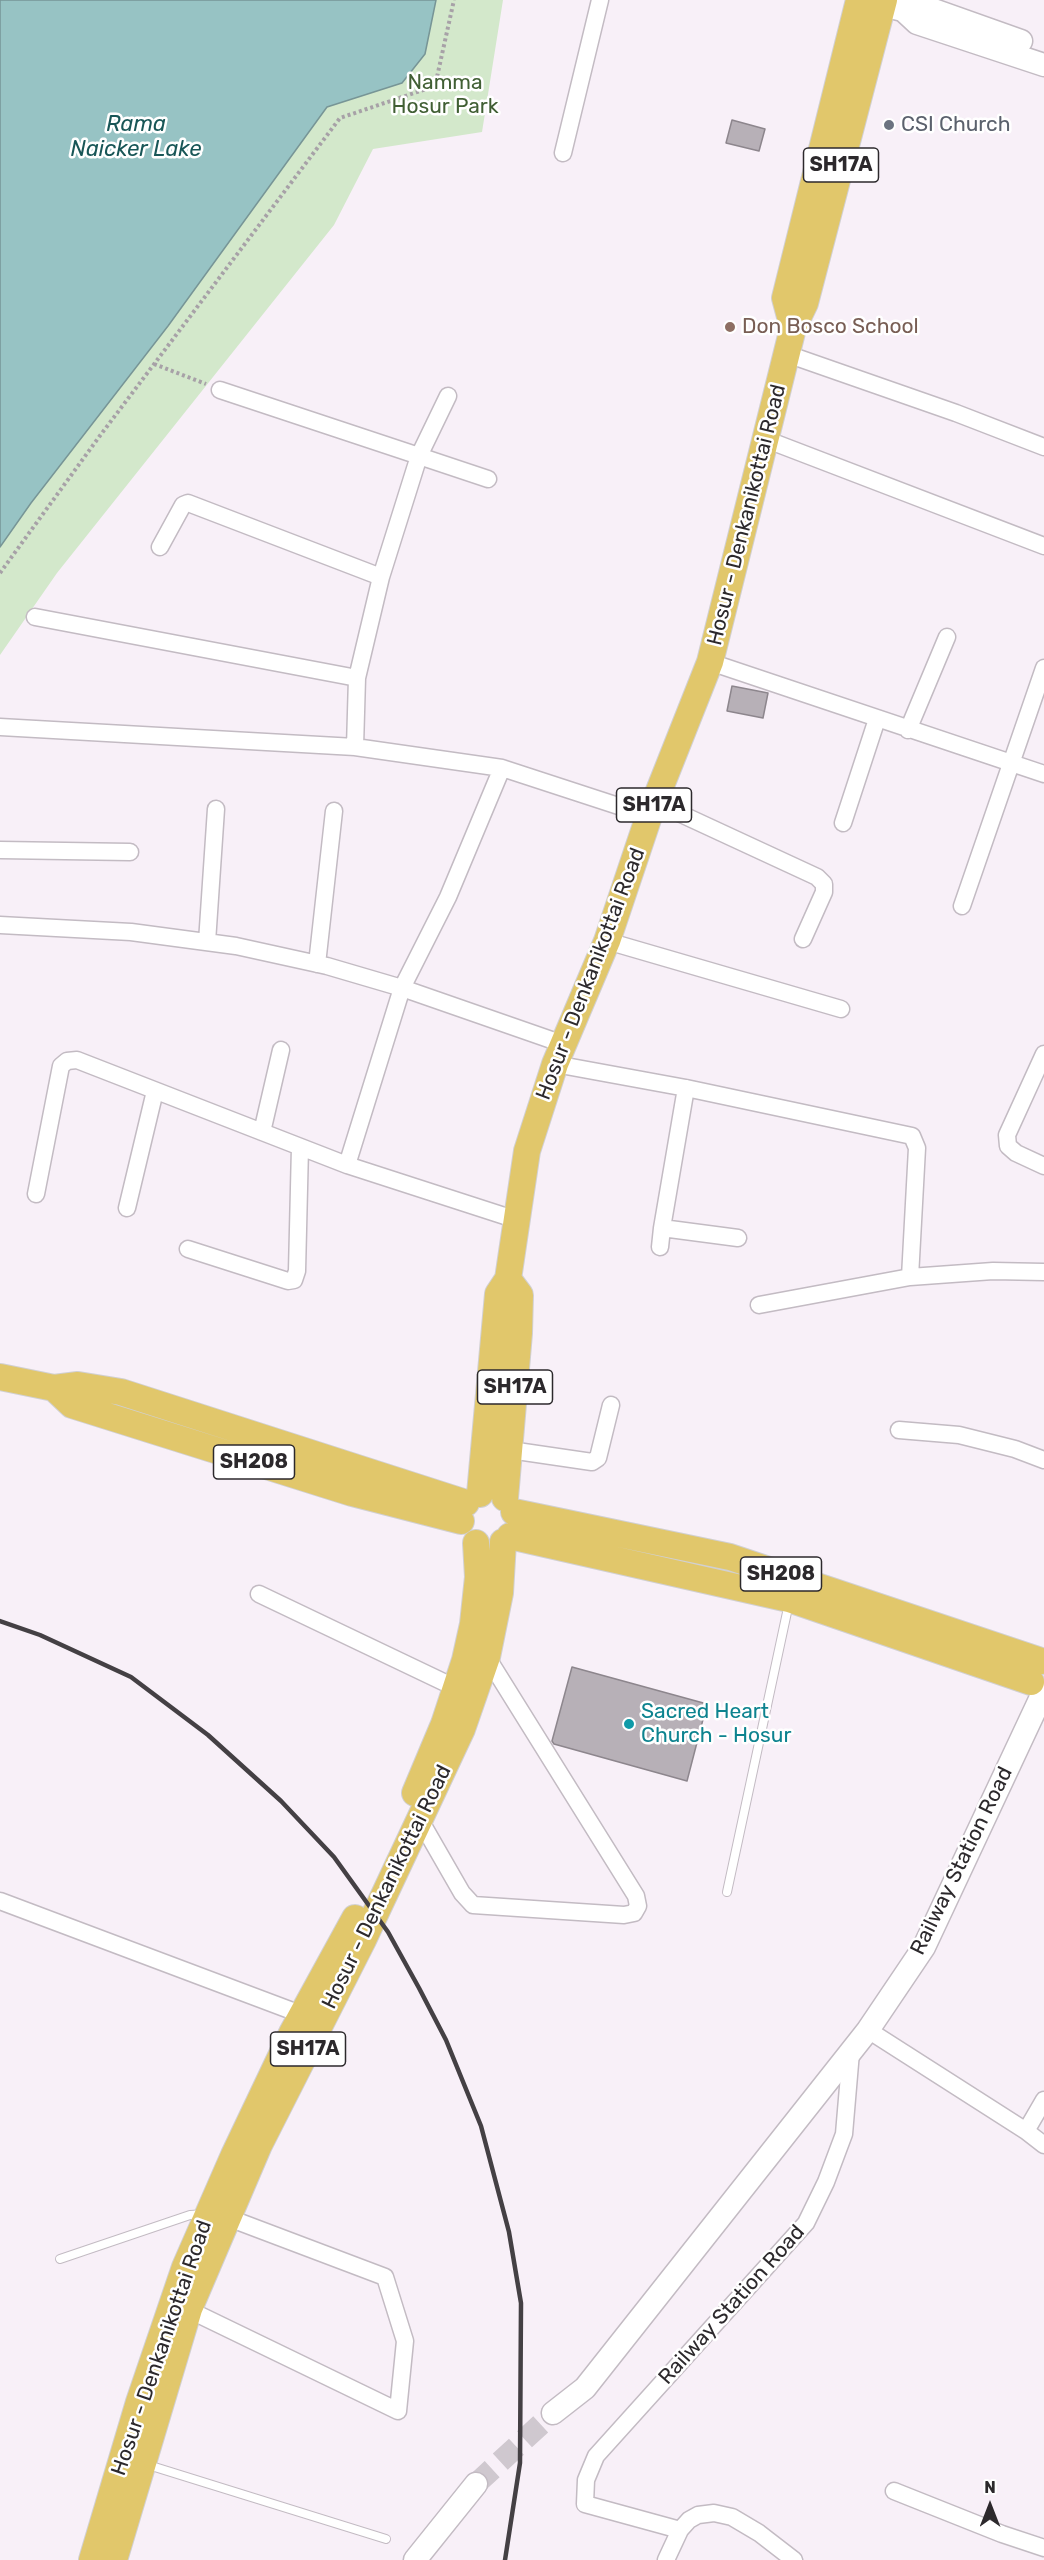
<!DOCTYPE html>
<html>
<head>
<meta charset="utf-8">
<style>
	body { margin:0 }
	#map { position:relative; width:1044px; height:2560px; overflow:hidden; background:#f8f0f8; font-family:Rubik,sans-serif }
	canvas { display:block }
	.north { position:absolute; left:960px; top:2476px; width:60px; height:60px; -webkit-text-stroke:4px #fff; paint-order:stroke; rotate:0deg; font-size:16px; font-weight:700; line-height:24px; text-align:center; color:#2c292c }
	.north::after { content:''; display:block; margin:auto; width:21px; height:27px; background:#2c292c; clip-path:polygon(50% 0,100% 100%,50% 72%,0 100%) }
</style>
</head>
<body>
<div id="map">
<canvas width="1044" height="2560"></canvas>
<div class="north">N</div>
</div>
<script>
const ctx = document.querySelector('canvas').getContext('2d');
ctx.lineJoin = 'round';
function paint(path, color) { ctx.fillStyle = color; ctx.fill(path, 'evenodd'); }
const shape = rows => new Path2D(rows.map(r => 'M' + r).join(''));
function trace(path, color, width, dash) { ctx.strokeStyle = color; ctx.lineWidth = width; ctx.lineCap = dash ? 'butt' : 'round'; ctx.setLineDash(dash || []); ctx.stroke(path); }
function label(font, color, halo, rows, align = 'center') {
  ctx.font = font + ' Rubik,sans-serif'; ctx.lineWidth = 5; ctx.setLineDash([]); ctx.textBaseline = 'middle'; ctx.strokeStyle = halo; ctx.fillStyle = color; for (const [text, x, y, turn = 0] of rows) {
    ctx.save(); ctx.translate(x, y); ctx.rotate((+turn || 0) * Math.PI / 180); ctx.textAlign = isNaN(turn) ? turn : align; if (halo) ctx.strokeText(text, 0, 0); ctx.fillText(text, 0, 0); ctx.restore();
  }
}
const green = shape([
	[436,0,503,0,482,132,373,149,334,225,57,573,0,655,0,547,31,503,168,326,327,106,402,83,425,54]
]);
const water = shape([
	[0,0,436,0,425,54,402,83,327,107,168,326,31,503,0,547,0,0]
]);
const building = shape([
	[732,120,765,129,759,151,726,143,732,120],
	[732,686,768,693,763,718,727,711,732,686],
	[572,1667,707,1704,687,1781,554,1744,552,1741,572,1667]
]);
const secondaryTunnel = shape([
	[476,2484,553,2413]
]);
const path = shape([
	[154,364,206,384],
	[0,573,99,437,340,118,435,86,454,0]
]);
const service = shape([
	[727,1892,789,1603],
	[60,2259,190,2215,205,2214],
	[145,2464,386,2539]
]);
const minor = shape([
	[563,153,600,0],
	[787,354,956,413,1044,447],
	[220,390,419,456,448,396],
	[765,439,1044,546],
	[488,479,419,456,381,577,357,678,355,747,502,768,649,816],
	[160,547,183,505,188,503,381,577],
	[35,617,357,678],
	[710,662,1044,774],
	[0,727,355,747],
	[908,730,947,637],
	[655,802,817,877,824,884,824,892,803,939],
	[843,823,877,719],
	[0,850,130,852],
	[962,906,1044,668],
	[0,925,131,932,236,946,327,966,402,988,563,1044],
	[607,941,841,1009],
	[207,942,216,809],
	[317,964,334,811],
	[1044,1054,1007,1135,1008,1146,1016,1153,1044,1166],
	[555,1064,686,1088,912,1136,917,1148,910,1277],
	[686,1088,662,1228,738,1238],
	[262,1132,281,1050],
	[347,1165,402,988,448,897,502,768],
	[36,1194,61,1066,67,1061,77,1060,347,1165,517,1220],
	[127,1208,155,1091],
	[660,1247,662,1228],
	[188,1249,288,1281,294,1280,297,1271,300,1147],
	[759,1305,910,1277,993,1271,1044,1272],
	[899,1430,959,1435,1015,1449,1044,1460],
	[510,1450,592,1462,598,1458,611,1405],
	[259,1594,456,1688],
	[420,1820,462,1893,473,1905,624,1915,634,1913,638,1906,636,1896,487,1657],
	[0,1901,311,2018],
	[868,2030,1026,2131,1044,2145],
	[1026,2131,1044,2100],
	[181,2306,398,2411,405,2341,385,2277,221,2215],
	[894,2491,1002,2534,1044,2548],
	[680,2530,585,2504,586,2480,596,2456,806,2223,826,2182,844,2134,851,2052],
	[666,2560,680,2530,689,2520,698,2515,714,2513,732,2517,759,2533,794,2560]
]);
const secondary = shape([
	[866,1,903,10,917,23,1044,65],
	[903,10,925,7,1021,41],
	[553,2413,585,2388,868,2030,924,1947,1043,1693],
	[415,2560,476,2484]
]);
const primary = shape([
	[793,328,785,298,859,0],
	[0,1377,54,1388,78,1385,121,1392,466,1503],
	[54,1388,72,1405,352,1493,461,1521],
	[480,1494,498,1294,508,1279,527,1151,555,1064,607,941,649,816,710,662,793,328,805,303,884,0],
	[505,1498,519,1333,520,1295,508,1279],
	[514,1512,730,1557,1041,1661],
	[510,1536,789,1599,1031,1682],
	[415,1793,444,1724,465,1660,473,1624,478,1577,476,1543],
	[92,2560,139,2402,185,2267,234,2155,292,2033,355,1918],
	[114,2560,189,2309,259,2145,363,1940,462,1729,487,1657,500,1593,503,1542]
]);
const rail = shape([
	[0,1621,40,1635,131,1677,208,1735,281,1801,334,1857,388,1932,419,1988,446,2040,481,2126,509,2232,521,2303,520,2463,505,2560]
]);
const markers = [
	[889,125,6,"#6b7280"],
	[730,327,6,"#8d6e63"],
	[629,1724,6,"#0f9aa8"]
];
const shields = [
	[841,165,75],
	[654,805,75],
	[515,1387,75],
	[254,1462,81],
	[781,1574,81],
	[308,2049,75]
];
const shieldNames = [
	["SH17A",841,165],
	["SH17A",654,805],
	["SH17A",515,1387],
	["SH208",254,1462],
	["SH208",781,1574],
	["SH17A",308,2049]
];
const parkNames = [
	["Namma",445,83],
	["Hosur Park",445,107]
];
const worshipNames = [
	["CSI Church",901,125]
];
const educationNames = [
	["Don Bosco School",742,327]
];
const streetNames = [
	["Hosur - Denkanikottai Road",747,515,-76],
	["Hosur - Denkanikottai Road",591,974,-69],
	["Railway Station Road",962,1861,-64],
	["Hosur - Denkanikottai Road",387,1887,-64],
	["Railway Station Road",732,2305,-48],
	["Hosur - Denkanikottai Road",162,2348,-71]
];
const cultureNames = [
	["Sacred Heart",641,1712],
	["Church - Hosur",641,1736]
];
const waterNames = [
	["Rama",136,125],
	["Naicker Lake",136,150]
];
paint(green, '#d3e8cb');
paint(water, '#97c3c4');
trace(water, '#779596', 1.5);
paint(building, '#b7b0b7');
trace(building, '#8d868d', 1.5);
trace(secondaryTunnel, '#cfc8cf', 22, [22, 11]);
trace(service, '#c3bbc3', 10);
trace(minor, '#c3bbc3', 19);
trace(secondary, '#c3bbc3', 25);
trace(primary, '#d1d0d1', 28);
trace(path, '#a7a1a7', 4, [3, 3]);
trace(service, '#fff', 8);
trace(minor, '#fff', 16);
trace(secondary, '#fff', 22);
trace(primary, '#e1c76b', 26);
trace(rail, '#444044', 4.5);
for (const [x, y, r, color] of markers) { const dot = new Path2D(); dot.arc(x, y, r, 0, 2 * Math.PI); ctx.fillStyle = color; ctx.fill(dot); trace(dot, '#fff', 2); }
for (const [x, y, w] of shields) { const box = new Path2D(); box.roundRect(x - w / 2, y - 17, w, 34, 4.5); ctx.fillStyle = '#fff'; ctx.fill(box); trace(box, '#2c292c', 1.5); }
label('bold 20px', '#2c292c', null, shieldNames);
label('21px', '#415f34', '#fff', parkNames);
label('21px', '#5b616d', '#fff', worshipNames, 'left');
label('21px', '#785e54', '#fff', educationNames, 'left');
label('21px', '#2c292c', '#fff', streetNames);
label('21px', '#0d838f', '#fff', cultureNames, 'left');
label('italic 22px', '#185657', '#fff', waterNames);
</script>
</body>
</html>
